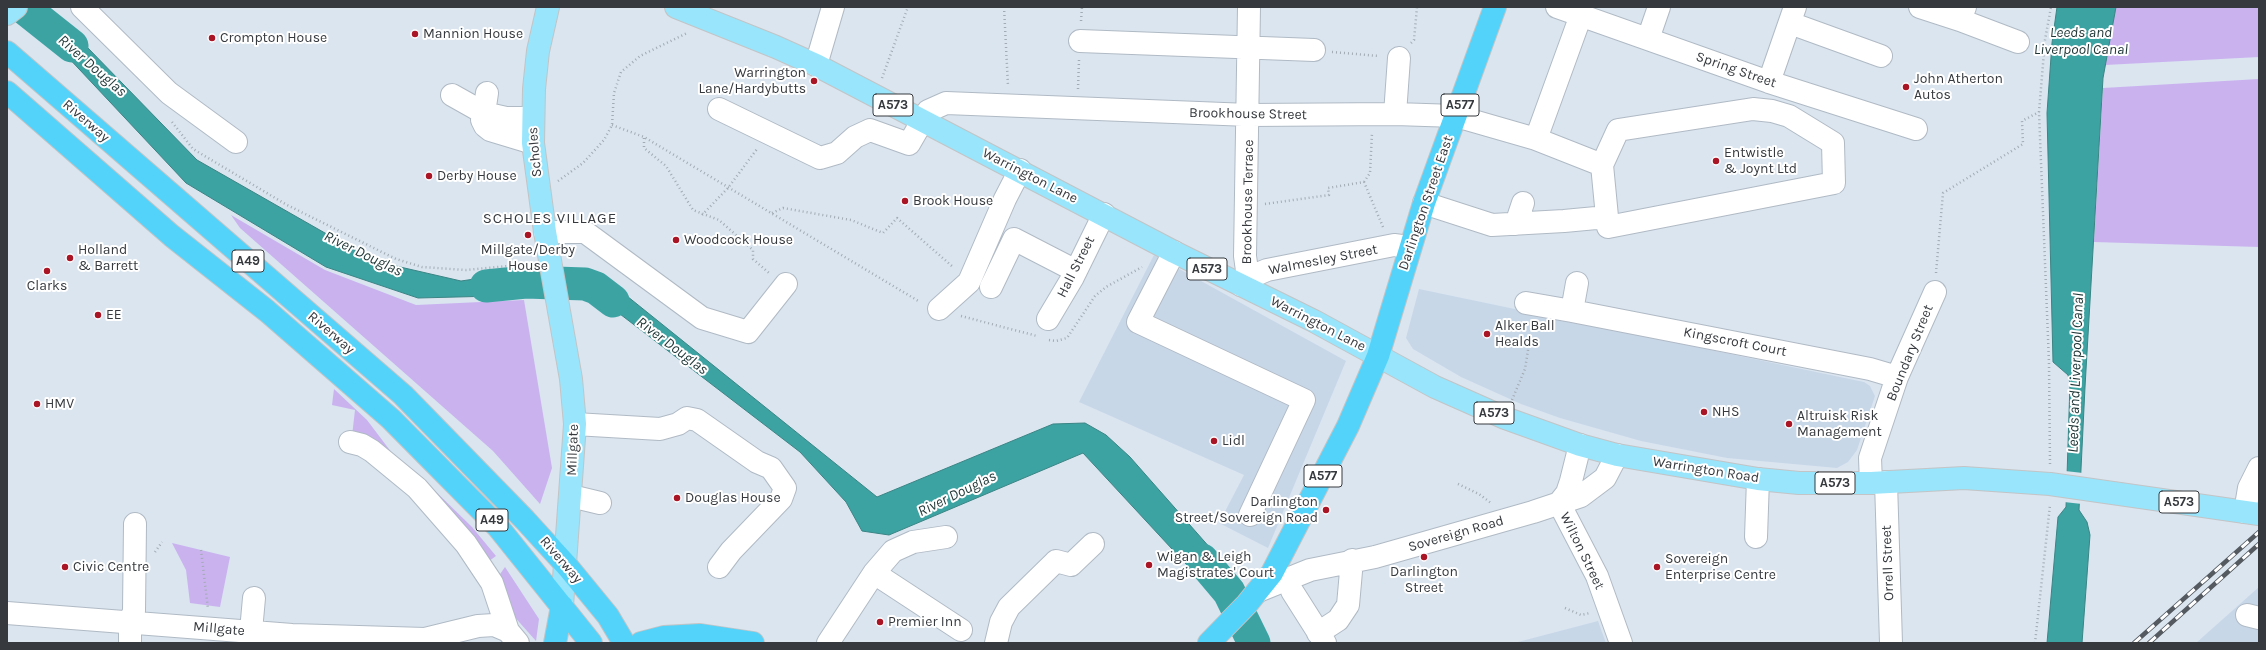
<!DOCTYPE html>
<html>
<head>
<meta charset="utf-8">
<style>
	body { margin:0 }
	#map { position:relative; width:2266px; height:650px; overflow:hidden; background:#dae5f0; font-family:Karla,sans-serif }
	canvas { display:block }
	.frame { position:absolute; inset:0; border:8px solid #363a3e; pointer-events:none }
</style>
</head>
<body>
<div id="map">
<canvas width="2266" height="650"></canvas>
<div class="frame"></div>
</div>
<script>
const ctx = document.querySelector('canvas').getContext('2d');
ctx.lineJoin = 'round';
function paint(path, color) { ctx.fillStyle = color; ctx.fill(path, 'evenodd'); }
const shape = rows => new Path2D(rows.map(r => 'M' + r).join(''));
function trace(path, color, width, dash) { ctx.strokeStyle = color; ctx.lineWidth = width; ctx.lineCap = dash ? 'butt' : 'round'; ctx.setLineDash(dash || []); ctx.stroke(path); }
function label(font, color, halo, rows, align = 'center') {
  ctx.font = font + ' Karla,sans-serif'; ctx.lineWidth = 4; ctx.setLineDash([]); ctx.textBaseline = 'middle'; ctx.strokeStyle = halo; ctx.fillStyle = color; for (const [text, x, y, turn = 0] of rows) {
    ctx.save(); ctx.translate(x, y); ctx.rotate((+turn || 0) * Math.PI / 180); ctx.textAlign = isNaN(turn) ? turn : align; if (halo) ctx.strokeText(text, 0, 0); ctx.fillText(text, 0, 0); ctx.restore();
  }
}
const built = shape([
	[1154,255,1346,361,1268,548,1219,523,1244,475,1079,402],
	[1419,289,1864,382,1870,386,1875,396,1857,450,1848,462,1837,468,1727,458,1641,441,1560,418,1521,404,1461,377,1413,349,1406,338],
	[2259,587,2259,643,2196,643],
	[1598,621,1606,643,1514,643]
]);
const green = shape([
	[2116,7,2259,7,2259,57,2105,65],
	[2259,79,2259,247,2094,242,2103,88],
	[231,215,325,270,416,305,524,300,552,468,540,504,493,451,240,228],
	[334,389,367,420,398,461,352,436,355,410,332,405],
	[426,482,472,527,496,556,489,561],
	[172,543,230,557,220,607,190,603,186,570],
	[505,567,539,619,536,641,512,614,498,577]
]);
const water = shape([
	[2057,7,2116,7,2103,78,2085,387,2079,510,2087,522,2090,535,2082,643,2047,643,2058,517,2066,507,2070,383,2068,375,2053,362,2047,113,2052,43,2057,7],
	[49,8,197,160,374,261,461,281,529,271,534,295,418,298,326,267,186,183,33,20,49,8],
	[589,271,612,284,877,497,1053,424,1085,423,1106,435,1130,457,1241,583,1223,604,1083,453,889,535,862,531,846,502,800,452,603,301,576,297,571,272,589,271],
	[1253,627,1261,643,1242,643,1240,640,1253,627]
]);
const pier = shape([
	[2065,471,2083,473,2082,504,2064,502]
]);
const river = shape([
	[23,7,72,46],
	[486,286,526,282,585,284,596,288,613,301],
	[1202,560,1229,592,1254,643]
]);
const path = shape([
	[1004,7,1008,86],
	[1081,21,1082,7],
	[1411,43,1414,40,1417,7],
	[1332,52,1379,56],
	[882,78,908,7],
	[1078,89,1079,60],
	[172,122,193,149,287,205,396,259,422,267,466,270,530,264],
	[612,125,644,137,920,302],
	[644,138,644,148,666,166,693,210,719,220,753,250,753,259,769,273],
	[558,181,583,163,604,140,612,125,614,93,621,72,640,56,687,33],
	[1364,182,1370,173,1372,133],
	[1265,204,1329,195,1328,188,1364,182,1383,227],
	[772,213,783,208,851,220,883,233,897,218,953,267],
	[702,215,728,188,757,149],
	[1936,273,1943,193,2023,144,2022,121,2039,112],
	[961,316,1037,336],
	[1049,340,1056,341,1067,338,1095,296,1106,287,1142,267],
	[1512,400,1525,369,1532,325],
	[2050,464,2049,363,2039,112,2045,40,2051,7],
	[1458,484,1479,494,1491,503],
	[201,550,208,609],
	[155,552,162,542],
	[1565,608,1581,615,1590,613],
	[2035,643,2050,505]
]);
const minor = shape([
	[82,7,169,93,236,142],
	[1557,7,1769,82,1916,129],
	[1920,7,1960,20,1965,7],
	[1960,20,2018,42],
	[1790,23,1881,56],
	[1648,39,1659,7],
	[1080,41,1314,50],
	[816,65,833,7],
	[1769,82,1795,7],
	[487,93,484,113,506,118,532,118],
	[452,95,484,113,482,120,485,126,490,130,533,143],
	[719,109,820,158,837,153,855,137,870,130,909,144,928,111,946,103,1249,115,1395,114,1456,116,1536,139,1602,165,1618,130,1753,109,1772,111,1789,116,1833,143,1834,183,1608,227,1602,165],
	[1395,114,1399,58],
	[1536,139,1581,15],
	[1424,203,1492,225,1564,221,1607,217],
	[1516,224,1523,203],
	[545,232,585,232,702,318,748,332,786,284],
	[1174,252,1138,322,1304,400,1250,515],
	[1248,278,1245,256,1249,7],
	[1241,285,1248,278,1267,270,1394,245,1409,247],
	[991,287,1014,239,1076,271],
	[1526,303,1572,311,1577,283],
	[939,309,969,282,1005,199,1020,170],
	[1572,311,1870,369,1897,377],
	[1048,319,1073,277,1104,214],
	[575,424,660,429,678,424,687,418,697,420,757,462,771,468,785,488,781,499,731,551,719,567],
	[350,442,362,445,372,451,417,488,466,544,492,583,508,631],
	[1886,482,1891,643],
	[1871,483,1870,458,1897,377,1935,292],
	[571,496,600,503],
	[1559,503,1597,576,1621,643],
	[1559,503,1567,493,1571,481,1580,445],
	[2245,512,2249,488,2259,468],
	[1756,537,1758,479],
	[874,573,961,630],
	[1258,591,1310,570,1375,557,1533,512,1581,496,1605,478,1617,455],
	[1292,591,1325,643],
	[7,613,292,635,425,639,478,626,494,625,508,631,518,643],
	[2247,615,2259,618],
	[251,631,254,598],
	[1318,633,1338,620,1348,605,1352,560],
	[130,643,130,622,134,611,135,524],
	[828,643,874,573,893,551,913,542,946,537],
	[996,643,1001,622,1009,607,1054,563,1056,561,1071,565,1093,544]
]);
const major = shape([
	[548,7,538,51,534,89,533,143,545,232,571,379,575,424,562,606],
	[676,7,776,47,816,65,1174,252,1314,321,1435,387,1505,418,1580,445,1617,455,1758,479,1799,483,1871,483,1964,478,2050,484,2259,514],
	[7,14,16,7]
]);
const highway = shape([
	[7,52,403,395,525,520,567,566,608,616,624,643],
	[7,92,172,236,267,311,391,419,498,527,591,643],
	[555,643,562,606],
	[641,643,664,637,700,635,753,643],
	[1209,643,1247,604,1272,573,1348,426,1378,356,1424,203,1495,7]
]);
const rail = shape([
	[2134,643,2259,532],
	[2149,643,2259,544]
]);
const markers = [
	[415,34,4,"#aa1525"],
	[212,38,4,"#aa1525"],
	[814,81,4,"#aa1525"],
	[1906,87,4,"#aa1525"],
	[1716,161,4,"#aa1525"],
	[429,176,4,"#aa1525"],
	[905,201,4,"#aa1525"],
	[528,235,4,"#aa1525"],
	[676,240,4,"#aa1525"],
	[70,258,4,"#aa1525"],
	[47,271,4,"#aa1525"],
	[98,315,4,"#aa1525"],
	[1487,334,4,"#aa1525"],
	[37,404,4,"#aa1525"],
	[1704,412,4,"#aa1525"],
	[1789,424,4,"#aa1525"],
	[1214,441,4,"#aa1525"],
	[677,498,4,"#aa1525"],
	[1326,510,4,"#aa1525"],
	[1424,557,4,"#aa1525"],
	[1149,565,4,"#aa1525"],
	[65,567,4,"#aa1525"],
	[1657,567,4,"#aa1525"],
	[880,622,4,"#aa1525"]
];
const shields = [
	[893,105,40],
	[1460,105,38],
	[248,261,32],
	[1207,269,40],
	[1494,413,40],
	[1323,476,38],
	[1835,483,40],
	[2179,502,40],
	[492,520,32]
];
const shieldNames = [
	["A573",893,105],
	["A577",1460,105],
	["A49",248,261],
	["A573",1207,269],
	["A573",1494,413],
	["A577",1323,476],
	["A573",1835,483],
	["A573",2179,502],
	["A49",492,520]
];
const poiNames = [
	["Mannion House",423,34],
	["Crompton House",220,38],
	["Warrington",806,73,"right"],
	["Lane/Hardybutts",806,89,"right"],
	["John Atherton",1914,79],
	["Autos",1914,95],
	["Entwistle",1724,153],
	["& Joynt Ltd",1724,169],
	["Derby House",437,176],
	["Brook House",913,201],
	["Woodcock House",684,240],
	["Holland",78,250],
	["& Barrett",78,266],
	["Millgate/Derby",528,250,"center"],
	["House",528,266,"center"],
	["Clarks",47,286,"center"],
	["EE",106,315],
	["Alker Ball",1495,326],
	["Healds",1495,342],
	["HMV",45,404],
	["NHS",1712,412],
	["Altruisk Risk",1797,416],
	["Management",1797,432],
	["Lidl",1222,441],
	["Douglas House",685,498],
	["Darlington",1318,502,"right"],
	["Street/Sovereign Road",1318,518,"right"],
	["Wigan & Leigh",1157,557],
	["Magistrates' Court",1157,573],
	["Sovereign",1665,559],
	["Enterprise Centre",1665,575],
	["Civic Centre",73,567],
	["Darlington",1424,572,"center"],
	["Street",1424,588,"center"],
	["Premier Inn",888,622]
];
const streetNames = [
	["Spring Street",1736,70,19],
	["Brookhouse Street",1248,114,1],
	["Riverway",86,121,41],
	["Scholes",535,152,-95],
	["Warrington Lane",1030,176,27],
	["Brookhouse Terrace",1248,202,-89],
	["Darlington Street East",1426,203,-71],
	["Walmesley Street",1323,260,-11],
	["Hall Street",1076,267,-63],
	["Warrington Lane",1318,324,27],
	["Riverway",331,333,41],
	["Kingscroft Court",1735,342,11],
	["Boundary Street",1910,353,-68],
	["Millgate",573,450,-88],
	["Warrington Road",1706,470,9],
	["Sovereign Road",1456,534,-16],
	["Wilton Street",1582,551,64],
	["Riverway",561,560,49],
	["Orrell Street",1888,563,-92],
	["Millgate",219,629,5]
];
const waterNames = [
	["Leeds and",2081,33],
	["Liverpool Canal",2081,50],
	["River Douglas",92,66,41],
	["River Douglas",363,254,26],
	["River Douglas",672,346,37],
	["Leeds and Liverpool Canal",2076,373,-88],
	["River Douglas",957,494,-26]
];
const neighbourhoodNames = [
	["SCHOLES VILLAGE",550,219]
];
paint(built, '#c8d7e8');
paint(green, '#cab2ef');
paint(water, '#3ca3a2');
trace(water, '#3a8484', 1);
paint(pier, '#dae5f0');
trace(river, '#3ca3a2', 33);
trace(minor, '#b0bac5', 24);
trace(major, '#c3c4c5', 24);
trace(highway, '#c3c4c5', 24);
trace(path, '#a2abb3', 2.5, [1, 3]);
trace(minor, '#fff', 22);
trace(major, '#98e5fc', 22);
trace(highway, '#53d3fa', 22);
trace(rail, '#555a60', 4.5);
trace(rail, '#fff', 3, [9]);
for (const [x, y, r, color] of markers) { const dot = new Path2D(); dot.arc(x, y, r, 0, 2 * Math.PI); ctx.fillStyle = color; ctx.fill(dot); trace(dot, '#fff', 1.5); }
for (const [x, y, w] of shields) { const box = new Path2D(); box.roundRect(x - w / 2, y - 11, w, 22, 3); ctx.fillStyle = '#fff'; ctx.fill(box); trace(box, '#363a3e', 1); }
label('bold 13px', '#363a3e', null, shieldNames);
label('14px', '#363a3e', '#fff', poiNames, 'left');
label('14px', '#363a3e', '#fff', streetNames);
label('italic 15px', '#1f3636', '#fff', waterNames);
ctx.letterSpacing = '1px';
label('15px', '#363a3e', '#fff', neighbourhoodNames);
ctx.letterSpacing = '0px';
</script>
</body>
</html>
